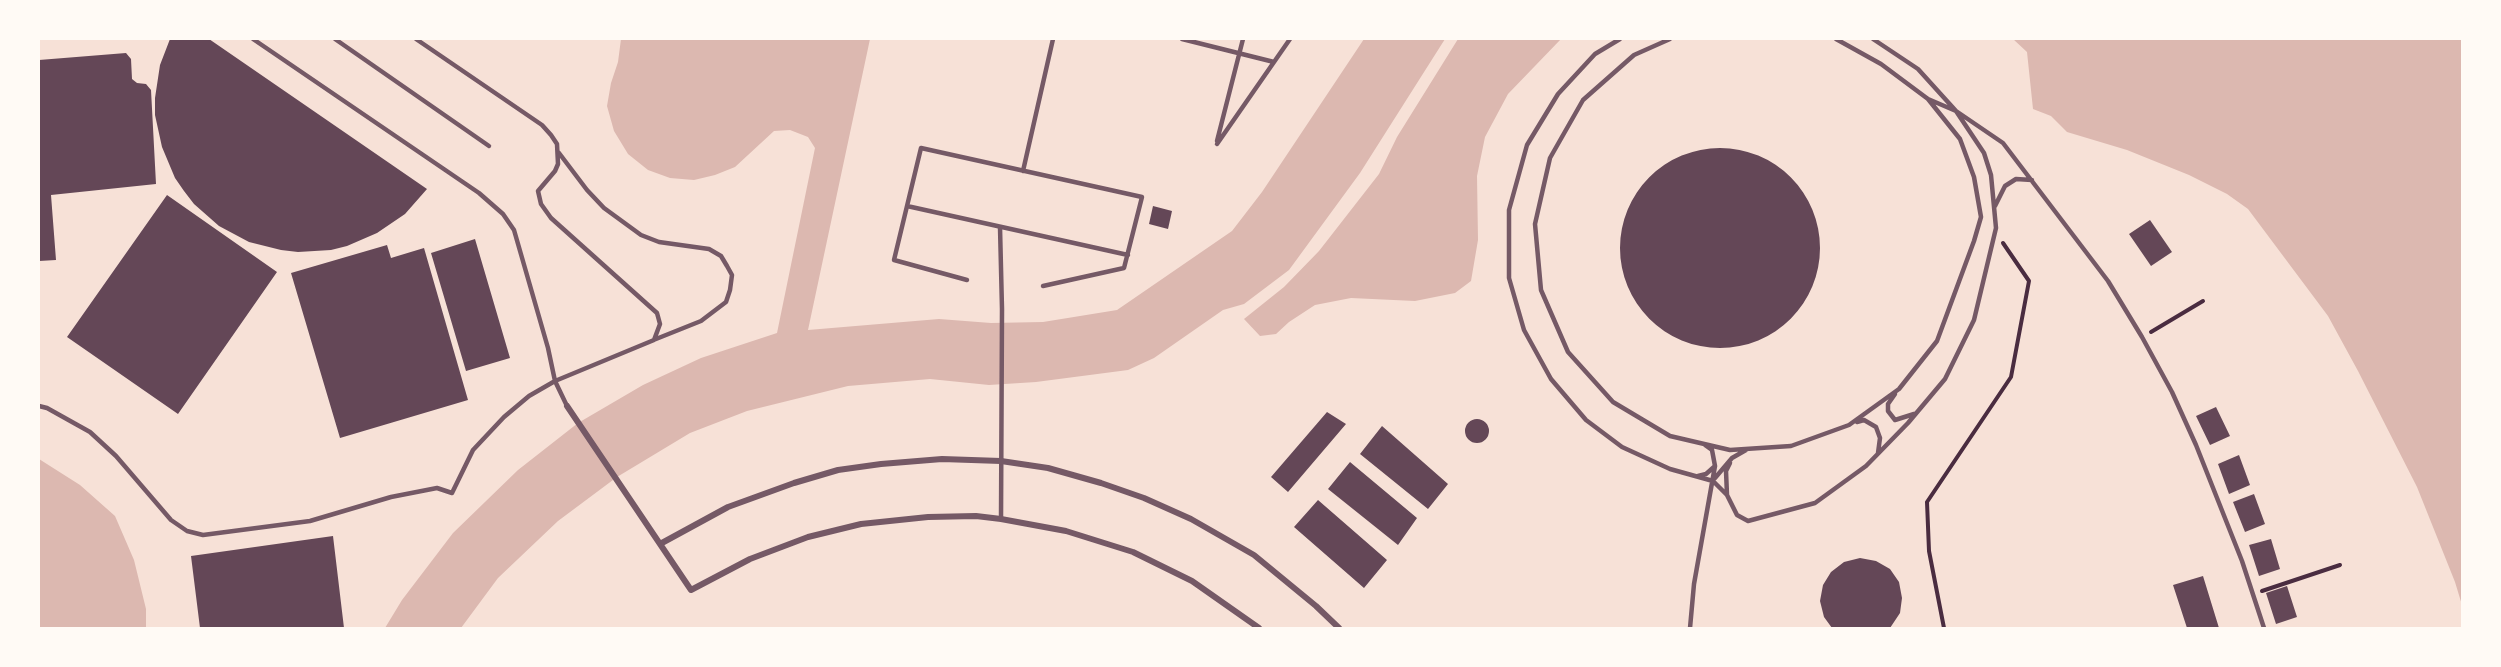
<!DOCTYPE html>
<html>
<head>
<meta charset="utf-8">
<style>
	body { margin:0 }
	#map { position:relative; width:2501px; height:667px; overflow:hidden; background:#f7e1d7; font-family:"Alegreya Sans",sans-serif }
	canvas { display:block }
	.frame { position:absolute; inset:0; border:40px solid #fffaf5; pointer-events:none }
</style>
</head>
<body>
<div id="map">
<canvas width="2501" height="667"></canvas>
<div class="frame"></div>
</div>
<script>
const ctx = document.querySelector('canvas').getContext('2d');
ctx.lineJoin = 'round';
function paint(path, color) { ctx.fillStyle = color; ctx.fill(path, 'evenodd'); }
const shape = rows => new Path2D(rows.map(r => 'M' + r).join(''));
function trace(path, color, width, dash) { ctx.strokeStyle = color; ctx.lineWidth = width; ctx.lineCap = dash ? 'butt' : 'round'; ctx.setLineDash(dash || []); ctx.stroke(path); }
const water = shape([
	[621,39,870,39,808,330,939,319,991,323,1043,322,1117,310,1232,231,1262,192,1364,39,1445,39,1360,173,1289,270,1244,304,1223,310,1154,358,1128,370,1036,382,989,385,930,379,848,386,747,411,690,433,617,477,558,521,498,578,461,628,385,628,402,600,453,533,518,470,578,423,643,385,701,358,777,333,815,148,808,137,790,130,774,131,735,167,715,175,694,180,670,178,648,170,628,154,614,131,607,106,611,83,618,62],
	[1458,39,1561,39,1508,94,1485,137,1477,176,1478,240,1471,281,1455,293,1415,301,1351,298,1315,305,1289,322,1276,334,1260,336,1244,319,1284,287,1319,251,1379,174,1397,137],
	[2013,39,2462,39,2462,605,2455,582,2417,487,2358,371,2328,316,2248,209,2227,194,2189,175,2127,150,2067,132,2051,116,2033,109,2027,52],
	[39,459,80,485,115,516,134,560,146,609,146,628,39,628]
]);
const building = shape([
	[170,39,209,39,427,189,405,214,377,233,347,246,331,250,298,252,281,250,249,242,219,226,194,204,184,191,175,178,162,147,155,115,155,98,160,65],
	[126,53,131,59,132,79,137,83,146,84,151,90,156,184,51,195,56,260,39,261,39,60],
	'1620 248a100 100 0 1 1 200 0a100 100 0 1 1-200 0Z',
	[167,195,277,272,178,414,67,337],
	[1153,206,1172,211,1168,229,1149,224],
	[2150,220,2172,252,2151,266,2129,234],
	[475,239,510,358,466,371,431,253],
	[387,245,391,258,424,248,468,400,340,438,291,273],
	[2216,407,2230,436,2210,445,2196,416],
	[1327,412,1346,424,1288,492,1271,477],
	'1465 431a12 12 0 1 1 24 0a12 12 0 1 1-24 0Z',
	[1382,426,1448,484,1428,509,1360,454],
	[2239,455,2250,485,2229,494,2218,464],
	[1350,462,1417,518,1398,545,1328,489],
	[2254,494,2265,524,2245,532,2233,502],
	[1318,500,1387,560,1364,588,1294,527],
	[333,536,344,628,200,628,191,556],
	[2271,539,2280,569,2259,576,2249,545],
	[1860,558,1876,561,1890,569,1899,582,1902,598,1900,613,1890,628,1832,628,1824,617,1820,601,1823,585,1831,572,1844,562],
	[2203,576,2219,628,2187,628,2173,585],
	[2287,586,2297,617,2276,624,2266,593]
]);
const path = shape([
	[2151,332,2203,301],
	[2262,591,2340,565],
	[1944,628,1929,551,1927,502,2011,377,2029,281,2003,243]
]);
const service = shape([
	[253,39,479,193,503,214,514,230,548,348,555,381,567,406],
	[335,39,489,146],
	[1182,39,1274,62],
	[1620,39,1595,54,1558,94,1527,145,1509,210,1509,278,1524,330,1551,379,1586,420,1622,447,1670,469,1713,481,1727,495,1737,515,1748,521,1815,503,1866,466,1908,423,1945,379,1974,320,1996,228,1991,175,1984,153,1956,111,1918,69,1873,39],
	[1670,39,1634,55,1583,100,1550,158,1535,224,1541,290,1568,352,1613,402,1670,436,1730,450,1791,446,1849,425,1899,389,1937,341,1974,241,1981,217,1974,177,1960,139,1928,99],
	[1836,39,1881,64,1928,99,1956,111,2003,143,2108,281,2142,337,2172,392,2196,445,2242,561,2264,628],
	[1217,141,1243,39],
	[1217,144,1290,39],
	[559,153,587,190,604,208,641,235,659,242,709,249,721,256,727,266,732,275,730,290,726,302,701,321,656,339],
	[1023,171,1053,39],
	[907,206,1128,255],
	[1995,206,2005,186,2016,179,2032,180],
	[1000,227,1002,309,1001,519],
	[967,280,894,260,921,148,1142,197,1124,268,1043,286],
	[1895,394,1888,404,1888,411,1895,420,1914,414],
	[39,406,47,408,90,432,116,456,171,520,187,531,203,535,310,521,391,497,437,488,452,493,473,450,504,417,529,396,555,381,654,340,660,324,657,313,551,218,541,204,538,191,555,171,558,164,557,144,551,135,542,125,416,39],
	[1857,422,1864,420,1876,427,1880,438,1878,453],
	[1698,476,1706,474,1715,466],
	[1715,478,1732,458,1746,450],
	[1727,495,1726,471,1730,463],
	[1690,628,1694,584,1715,466,1712,450,1705,445]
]);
const minor = shape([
	[567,406,691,590,750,559,808,537,861,524,928,517,976,516,1001,519,1066,531,1133,552,1192,581,1259,628],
	[660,544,728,507,794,483,838,470,881,464,942,459,1001,461,1048,468,1101,483,1144,498,1191,519,1254,555,1316,606,1339,628]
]);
paint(water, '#dcb8b0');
paint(building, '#644757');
trace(path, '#4a2c40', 4);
trace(service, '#755966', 4.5);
trace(minor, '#755966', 6);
</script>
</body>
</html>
